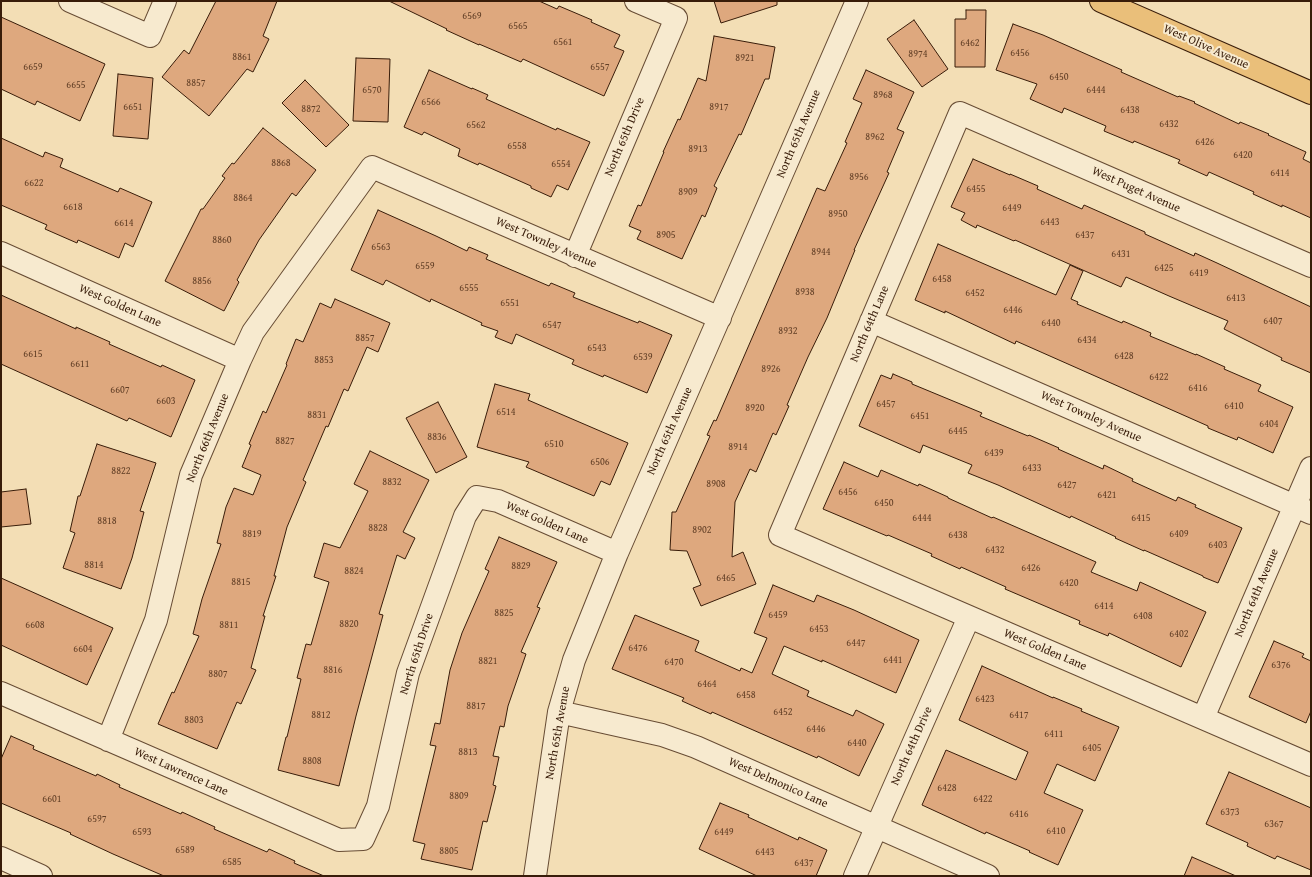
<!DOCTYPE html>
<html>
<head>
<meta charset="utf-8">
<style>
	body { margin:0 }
	#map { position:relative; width:1312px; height:877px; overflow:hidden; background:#f3deb5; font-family:"Gentium Book Plus",serif }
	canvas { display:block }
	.frame { position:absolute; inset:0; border:2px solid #381c09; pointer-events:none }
</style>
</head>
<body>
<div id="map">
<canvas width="1312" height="877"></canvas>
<div class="frame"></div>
</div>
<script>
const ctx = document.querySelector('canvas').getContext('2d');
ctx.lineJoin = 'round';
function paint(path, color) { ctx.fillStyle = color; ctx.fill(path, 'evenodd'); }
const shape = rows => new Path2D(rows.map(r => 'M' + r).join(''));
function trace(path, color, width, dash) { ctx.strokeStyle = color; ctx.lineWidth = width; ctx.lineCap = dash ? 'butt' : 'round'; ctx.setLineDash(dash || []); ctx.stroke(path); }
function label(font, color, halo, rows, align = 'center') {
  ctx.font = font + ' "Gentium Book Plus",serif'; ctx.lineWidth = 4; ctx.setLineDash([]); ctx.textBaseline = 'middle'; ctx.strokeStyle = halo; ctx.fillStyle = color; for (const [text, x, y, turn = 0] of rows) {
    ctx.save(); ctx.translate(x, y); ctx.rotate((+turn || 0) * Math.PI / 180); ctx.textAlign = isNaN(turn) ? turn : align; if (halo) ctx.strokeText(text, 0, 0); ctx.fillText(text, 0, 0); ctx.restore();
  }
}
const building = shape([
	[216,1,277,1,263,36,269,39,253,72,247,69,209,116,162,77,184,50,189,54,216,1],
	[389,1,539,1,557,9,559,6,592,20,591,22,620,35,614,47,624,51,604,96,523,59,521,62,479,44,479,45,446,30,447,29,389,1],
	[714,1,777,1,777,5,721,23,714,1],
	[966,10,986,10,985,67,955,67,955,19,966,19,966,10],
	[1,17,105,64,80,121,37,101,35,105,1,89,1,17],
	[914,20,948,69,922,87,887,39,914,20],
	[1013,24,1043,35,1122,70,1121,72,1178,97,1179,96,1195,102,1194,103,1239,124,1240,122,1269,134,1268,135,1306,152,1303,159,1311,163,1311,218,1282,205,1282,207,1253,194,1254,192,1209,172,1207,176,1178,163,1180,160,1134,141,1133,143,1104,131,1106,126,1064,108,1062,113,1030,99,1037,84,996,70,1013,24],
	[714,36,775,47,769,79,765,79,741,135,739,134,714,186,717,188,705,217,702,215,682,259,637,239,641,231,629,226,638,205,641,206,664,152,663,152,678,119,680,120,698,78,706,81,714,36],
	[356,58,390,59,388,122,353,121,356,58],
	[429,70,472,89,472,88,488,95,486,99,504,107,556,130,557,128,590,142,568,190,557,185,551,197,531,188,531,186,479,163,478,165,458,156,460,149,424,132,422,135,404,127,429,70],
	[866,70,914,92,897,129,904,132,887,172,889,173,854,250,855,250,827,318,808,357,787,405,789,406,776,435,773,433,756,472,750,469,735,502,732,557,743,552,756,584,701,606,693,588,701,585,687,551,670,550,672,512,676,512,710,436,707,435,714,420,716,421,817,188,825,191,847,143,845,142,862,103,853,99,866,70],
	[118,74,153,78,148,139,113,136,118,74],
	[305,80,349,125,326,147,282,103,305,80],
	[263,128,316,170,296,196,292,193,259,240,237,280,239,282,224,311,165,281,201,209,203,209,225,178,222,176,232,163,234,164,263,128],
	[1,138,43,157,45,152,63,159,60,167,118,192,120,188,152,202,133,247,125,243,119,258,78,240,77,243,45,229,47,225,1,205,1,138],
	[973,159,1010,175,1010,174,1038,186,1037,189,1082,209,1084,205,1145,232,1145,234,1194,256,1195,253,1217,263,1311,307,1311,373,1281,360,1282,358,1224,329,1228,321,1169,296,1126,277,1121,287,1015,240,1014,241,977,225,976,228,961,220,965,213,951,207,973,159],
	[378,210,436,236,467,251,469,247,488,255,486,259,549,286,551,283,575,293,573,297,638,323,639,321,672,335,647,393,604,375,603,377,572,364,574,360,516,334,512,344,495,337,498,331,481,325,482,323,431,299,430,302,386,280,383,285,351,270,378,210],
	[938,244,1056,295,1070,265,1083,271,1071,299,1078,302,1077,304,1122,323,1123,321,1151,333,1150,336,1196,355,1196,354,1225,367,1224,369,1261,385,1258,391,1293,407,1273,453,1238,437,1237,440,1208,428,1208,426,1016,341,1015,344,945,311,945,313,915,300,938,244],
	[1,295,76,329,76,327,110,342,109,344,161,367,162,365,195,380,171,437,129,418,127,421,1,364,1,295],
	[335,299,390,323,378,352,367,347,348,391,344,389,328,427,326,426,303,480,306,482,287,527,274,576,276,576,263,616,265,616,251,668,256,670,241,704,237,702,217,749,158,724,172,692,174,693,199,636,193,634,202,599,221,544,217,543,226,507,234,488,253,495,261,475,242,467,251,445,249,444,263,411,266,413,287,365,286,364,296,339,303,342,320,303,331,308,335,299],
	[893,374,912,382,912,384,982,413,980,416,1028,436,1029,435,1059,448,1058,449,1103,469,1104,465,1133,479,1132,481,1176,501,1178,497,1196,505,1195,507,1242,528,1218,583,1203,577,1203,576,1144,550,1144,551,1115,538,1116,537,1071,516,1070,518,998,485,968,473,972,465,923,445,920,453,859,426,881,375,891,379,893,374],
	[495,384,530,394,528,400,628,443,610,485,601,481,594,496,526,467,529,462,477,447,495,384],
	[438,402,467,457,436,473,406,418,438,402],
	[97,444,156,463,140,511,144,512,132,558,121,589,63,568,75,533,70,531,78,496,80,496,97,444],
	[370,451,429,480,403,532,415,538,405,559,397,555,379,614,383,615,356,716,339,786,278,770,286,737,287,737,301,679,297,678,306,644,311,645,329,582,314,577,324,543,340,548,368,491,354,484,370,451],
	[844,462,878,477,881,470,918,486,919,484,948,497,948,498,992,518,993,517,1096,562,1091,572,1137,591,1140,582,1206,612,1181,667,1109,633,1108,636,1079,624,1080,621,1005,589,1006,587,961,567,960,569,931,556,932,554,888,535,887,536,823,509,844,462],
	[26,489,31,524,1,527,1,492,26,489],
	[499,537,557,562,537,607,540,608,521,652,526,654,508,706,504,727,500,726,493,756,499,757,493,785,496,786,487,822,483,821,472,870,421,859,425,844,413,841,436,746,430,745,435,723,440,724,450,670,462,633,489,571,485,569,499,537],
	[1,578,113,628,87,685,1,645,1,578],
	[773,585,814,602,817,595,854,610,919,640,896,693,822,660,822,662,784,646,772,674,809,691,807,696,853,716,856,710,884,724,859,776,818,756,817,758,712,712,711,714,682,701,684,698,612,669,635,615,699,641,695,651,740,671,741,668,752,673,767,638,754,633,773,585],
	[1274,641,1304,654,1302,657,1311,661,1311,711,1306,723,1249,697,1274,641],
	[982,666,1053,698,1053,697,1082,709,1081,711,1119,727,1095,781,1057,764,1044,793,1083,810,1058,865,1029,852,1030,851,986,832,985,834,922,805,946,750,1016,780,1028,752,959,720,982,666],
	[11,736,34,746,33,749,96,776,97,774,120,785,119,787,181,814,182,812,215,827,214,829,267,852,269,849,295,861,294,863,324,876,164,876,113,854,70,834,71,833,1,803,1,759,11,736],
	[1229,772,1311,808,1311,870,1277,856,1275,859,1247,846,1248,843,1206,824,1229,772],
	[720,803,749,815,748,817,798,840,799,837,827,850,816,876,757,876,699,849,720,803],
	[1192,857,1236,876,1184,876,1192,857]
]);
const minor = shape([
	[70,1,150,36,165,1],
	[1,253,240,360],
	[575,256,676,18,636,1],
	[1311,266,960,113,780,535,1311,765],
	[871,321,1311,513],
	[1,693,339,840,363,839,378,806,408,673,465,516,477,497,498,501,617,553],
	[559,712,662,735,696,747,988,876],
	[1203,718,1311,468],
	[108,740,156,620,191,475,240,360,253,332,372,167,720,318],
	[1,858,41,876],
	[535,876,559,712,574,660,617,553,857,1],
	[855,876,969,617]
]);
const major = shape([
	[1101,1,1311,93]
]);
const numberNames = [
	["6569",472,16],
	["6565",518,26],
	["6561",563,42],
	["6462",970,43],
	["6456",1020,53],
	["8974",918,54],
	["8861",242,57],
	["8921",745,58],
	["6659",33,67],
	["6557",600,67],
	["6450",1059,77],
	["8857",196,83],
	["6655",76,85],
	["6570",372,90],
	["6444",1096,90],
	["8968",883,95],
	["6566",431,102],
	["6651",133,107],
	["8917",719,107],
	["8872",311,109],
	["6438",1130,110],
	["6432",1169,124],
	["6562",476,125],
	["8962",875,137],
	["6426",1205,142],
	["6558",517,146],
	["8913",698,149],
	["6420",1243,155],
	["8868",281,163],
	["6554",561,164],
	["6414",1280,173],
	["8956",859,177],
	["6622",34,183],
	["6455",976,189],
	["8909",688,192],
	["8864",243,198],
	["6618",73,207],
	["6449",1012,208],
	["8950",838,214],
	["6443",1050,222],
	["6614",124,223],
	["8905",666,235],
	["6437",1085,235],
	["8860",222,240],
	["6563",381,247],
	["8944",821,252],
	["6431",1121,254],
	["6559",425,266],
	["6425",1164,268],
	["6419",1199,273],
	["6458",942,279],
	["8856",202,281],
	["6555",469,288],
	["8938",805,292],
	["6452",975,293],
	["6413",1236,298],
	["6551",510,303],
	["6446",1013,310],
	["6407",1273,321],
	["6440",1051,323],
	["6547",552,325],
	["8932",788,331],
	["8857",365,338],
	["6434",1087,340],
	["6543",597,348],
	["6615",33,354],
	["6428",1124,356],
	["6539",643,357],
	["8853",324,360],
	["6611",80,364],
	["8926",771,369],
	["6422",1159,377],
	["6416",1198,388],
	["6607",120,390],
	["6603",166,401],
	["6457",886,404],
	["6410",1234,406],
	["8920",755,408],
	["6514",506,412],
	["8831",317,415],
	["6451",920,416],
	["6404",1269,424],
	["6445",958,431],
	["8836",437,437],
	["8827",285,441],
	["6510",554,444],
	["8914",738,447],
	["6439",994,453],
	["6506",600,462],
	["6433",1032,468],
	["8822",121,471],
	["8832",392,482],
	["8908",716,484],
	["6427",1067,485],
	["6456",848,492],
	["6421",1107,495],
	["6450",884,503],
	["6444",922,518],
	["6415",1141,518],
	["8818",107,521],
	["8828",378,528],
	["8902",702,530],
	["8819",252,534],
	["6409",1179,534],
	["6438",958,535],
	["6403",1218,545],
	["6432",995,550],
	["8814",94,565],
	["8829",521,566],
	["6426",1031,568],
	["8824",354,571],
	["6465",726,578],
	["8815",241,582],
	["6420",1069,583],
	["6414",1104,606],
	["8825",504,613],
	["6459",778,615],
	["6408",1143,616],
	["8820",349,624],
	["6608",35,625],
	["8811",229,625],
	["6453",819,629],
	["6402",1179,634],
	["6447",856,643],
	["6476",638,648],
	["6604",83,649],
	["6441",893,660],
	["8821",488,661],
	["6470",674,662],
	["6376",1281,665],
	["8816",333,670],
	["8807",218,674],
	["6464",707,684],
	["6458",746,695],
	["6423",985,699],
	["8817",476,706],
	["6452",783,712],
	["8812",321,715],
	["6417",1019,715],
	["8803",194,720],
	["6446",816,729],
	["6411",1054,734],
	["6440",857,743],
	["6405",1092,748],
	["8813",468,752],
	["8808",312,761],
	["6428",947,788],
	["8809",459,796],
	["6601",52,799],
	["6422",983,799],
	["6373",1230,812],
	["6416",1019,814],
	["6597",97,819],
	["6367",1274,824],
	["6410",1056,831],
	["6593",142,832],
	["6449",724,832],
	["6589",185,850],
	["8805",449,851],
	["6443",765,852],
	["6585",232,862],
	["6437",804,863]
];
const streetNames = [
	["West Olive Avenue",1206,47,24],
	["North 65th Avenue",799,134,-67],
	["North 65th Drive",625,137,-67],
	["West Puget Avenue",1136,190,24],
	["West Townley Avenue",546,243,24],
	["West Golden Lane",120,306,24],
	["North 64th Lane",870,324,-67],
	["West Townley Avenue",1091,417,24],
	["North 65th Avenue",670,431,-66],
	["North 66th Avenue",208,438,-68],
	["West Golden Lane",547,523,24],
	["North 64th Avenue",1257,593,-67],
	["West Golden Lane",1045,650,23],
	["North 65th Drive",417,654,-72],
	["North 65th Avenue",558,733,-80],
	["North 64th Drive",912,746,-66],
	["West Lawrence Lane",181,772,24],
	["West Delmonico Lane",778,783,24]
];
paint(building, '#dea87e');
trace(building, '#381c09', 1);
trace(minor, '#674c34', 24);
trace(major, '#381c09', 24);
trace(minor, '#f7eacf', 22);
trace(major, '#eabf7a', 22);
label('10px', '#623f26', null, numberNames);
label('12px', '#381c09', '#f7eacf', streetNames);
</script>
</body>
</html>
